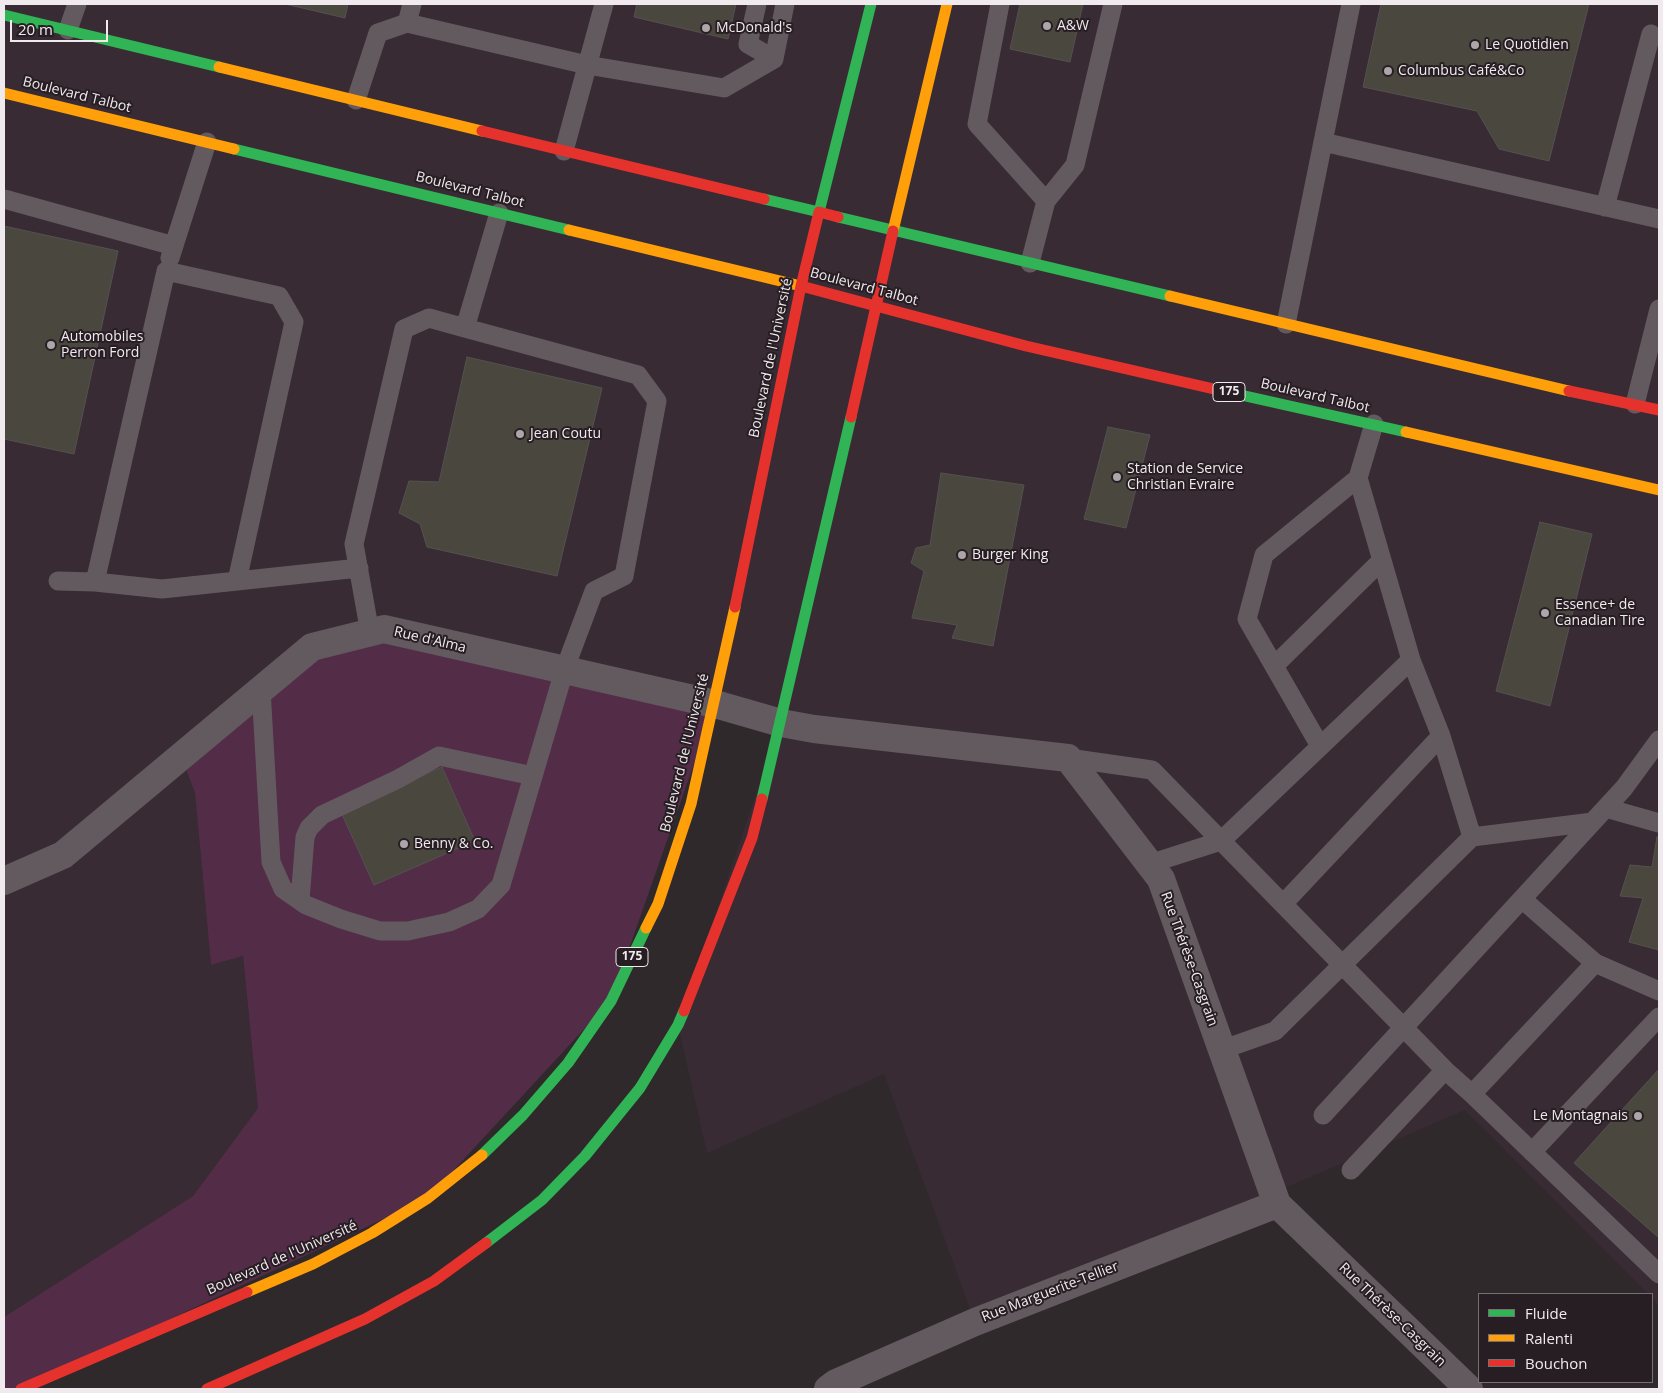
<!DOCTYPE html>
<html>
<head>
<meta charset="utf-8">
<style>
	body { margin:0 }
	#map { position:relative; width:1663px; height:1393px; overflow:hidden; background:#2f292c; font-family:"Open Sans",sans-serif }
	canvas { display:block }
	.frame { position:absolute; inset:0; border:5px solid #f0e9ed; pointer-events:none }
	.legend { position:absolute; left:1478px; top:1293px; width:175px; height:90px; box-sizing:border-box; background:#271e24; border:1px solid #776f74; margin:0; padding:6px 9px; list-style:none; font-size:15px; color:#f0e9ed }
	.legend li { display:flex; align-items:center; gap:10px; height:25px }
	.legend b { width:25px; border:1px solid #776f74 }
	.scale { position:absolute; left:10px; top:20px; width:98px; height:22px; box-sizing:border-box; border:2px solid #f0e9ed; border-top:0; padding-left:6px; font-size:15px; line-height:18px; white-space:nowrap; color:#f0e9ed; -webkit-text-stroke:4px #271e24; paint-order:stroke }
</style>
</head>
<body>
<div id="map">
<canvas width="1663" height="1393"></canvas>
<div class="frame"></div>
<ul class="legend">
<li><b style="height:6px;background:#30b455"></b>Fluide</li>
<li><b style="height:6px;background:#ff9f0a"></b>Ralenti</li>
<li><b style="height:6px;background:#e5322d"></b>Bouchon</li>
</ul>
<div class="scale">20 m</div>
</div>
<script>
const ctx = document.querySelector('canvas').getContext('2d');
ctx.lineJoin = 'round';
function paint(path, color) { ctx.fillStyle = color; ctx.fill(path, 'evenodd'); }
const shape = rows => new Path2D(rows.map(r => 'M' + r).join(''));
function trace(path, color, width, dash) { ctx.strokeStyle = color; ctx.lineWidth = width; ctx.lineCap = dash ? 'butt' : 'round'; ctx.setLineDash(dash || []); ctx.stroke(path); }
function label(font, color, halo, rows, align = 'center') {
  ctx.font = font + ' "Open Sans",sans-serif'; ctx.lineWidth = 4; ctx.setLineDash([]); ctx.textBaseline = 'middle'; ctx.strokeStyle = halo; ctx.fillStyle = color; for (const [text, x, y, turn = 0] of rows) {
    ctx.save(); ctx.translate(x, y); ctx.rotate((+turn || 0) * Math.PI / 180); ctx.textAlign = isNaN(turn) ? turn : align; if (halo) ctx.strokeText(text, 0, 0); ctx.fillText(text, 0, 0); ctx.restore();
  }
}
const built = shape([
	[4,4,1659,4,1659,1306,1652,1298,1652,1294,1648,1294,1465,1110,975,1322,884,1074,707,1153,678,1025,780,723,715,704,181,756,195,793,211,965,243,956,258,1108,193,1196,4,1317]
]);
const green = shape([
	[384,629,715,704,611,1000,428,1198,21,1389,4,1389,4,1317,193,1196,258,1108,243,956,211,965,195,793,181,756,312,647]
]);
const building = shape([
	[285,4,348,4,345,18,285,4],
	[637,4,736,4,728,39,634,17,637,4],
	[1020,4,1083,4,1070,62,1010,49,1020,4],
	[1381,4,1589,4,1549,161,1499,149,1477,111,1363,87,1381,4],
	[4,226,118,251,74,454,4,439,4,226],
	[467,357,602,388,557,576,427,547,420,524,399,513,409,481,439,482,467,357],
	[1108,427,1150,435,1126,528,1084,519,1108,427],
	[941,473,1024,485,993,646,952,638,957,625,912,618,924,571,911,563,916,548,930,545,941,473],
	[1540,522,1592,534,1550,706,1496,691,1540,522],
	[442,767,475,841,374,885,341,812,442,767],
	[1657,837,1659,838,1659,950,1629,942,1643,898,1620,896,1630,865,1652,867,1657,837],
	[1659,1069,1659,1238,1574,1163,1659,1069]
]);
const lane = shape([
	[412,4,407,23,587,65,724,88,774,59,785,4],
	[757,4,748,44,774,59],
	[1000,4,977,124,1046,201,1030,263],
	[68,30,77,4],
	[356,100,378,33,407,23],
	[1323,142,1351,4],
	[564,151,604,4],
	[4,199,174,246],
	[1046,201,1075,165,1113,4],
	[1605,207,1651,34],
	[170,258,207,142],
	[1286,324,1323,142,1659,219],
	[1635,404,1659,309],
	[58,581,95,582,162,589,359,568],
	[95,582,166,271,279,296,294,322,237,581],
	[370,633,354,544,404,329,429,318,465,328],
	[1274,666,1382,560],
	[261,689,271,862,283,889,306,905,341,919,380,931,408,931,449,922,478,909,501,885,564,671,594,591,624,576,657,401,638,375,465,328,499,213],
	[1320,746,1247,619,1264,555,1358,478],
	[1068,758,1152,770,1445,1070],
	[1606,808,1659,823],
	[1472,837,1593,822],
	[1149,864,1221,841,1411,660,1358,478,1374,424],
	[300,900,305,837,309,828,322,815,398,779,439,756,533,776],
	[1283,904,1441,736,1411,660],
	[1595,963,1659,991],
	[1221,1050,1275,1031,1472,837,1441,736],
	[1472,1094,1659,1274],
	[1323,1115,1624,788,1659,740],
	[1532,1152,1659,1017],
	[1351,1170,1445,1070,1472,1094,1595,963,1522,899]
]);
const street = shape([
	[4,881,63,855,312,647,384,629,715,704,781,723,814,729,1068,758,1161,879,1277,1204,1469,1389],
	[828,1389,836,1383,975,1322,1277,1204]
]);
const fast = shape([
	[4,15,219,67],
	[234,149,569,230],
	[764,199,819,212,871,4],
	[838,217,1170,296],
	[1214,389,1406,432],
	[762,799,851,417],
	[482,1155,523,1115,568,1063,611,1001,646,928],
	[486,1243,542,1200,585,1156,640,1088,678,1025,684,1011]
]);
const slow = shape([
	[219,67,482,131],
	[4,93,234,149],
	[569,230,801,286],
	[893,231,947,4],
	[1170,296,1569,391],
	[1406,432,1659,490],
	[646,928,658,904,691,804,735,607],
	[247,1292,313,1264,372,1233,428,1198,482,1155]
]);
const jam = shape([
	[482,131,764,199],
	[801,286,1026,346,1214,389],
	[1569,391,1659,410],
	[851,417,893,231],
	[735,607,801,286,819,212,838,217],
	[684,1011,752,838,762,799],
	[21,1389,247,1292],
	[207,1389,365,1319,434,1281,486,1243]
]);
const markers = [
	[1047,26,5,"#aca6a9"],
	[706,28,5,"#aca6a9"],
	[1475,45,5,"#aca6a9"],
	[1388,71,5,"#aca6a9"],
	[51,345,5,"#aca6a9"],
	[520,434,5,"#aca6a9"],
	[1117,477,5,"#aca6a9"],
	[962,555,5,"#aca6a9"],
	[1545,613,5,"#aca6a9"],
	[404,844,5,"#aca6a9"],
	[1638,1116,5,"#aca6a9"]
];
const shields = [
	[1229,392,32],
	[632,957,32]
];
const shieldNames = [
	["175",1229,392],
	["175",632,957]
];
const poiNames = [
	["A&W",1057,26],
	["McDonald's",716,28],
	["Le Quotidien",1485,45],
	["Columbus Café&Co",1398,71],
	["Automobiles",61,337],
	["Perron Ford",61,353],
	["Jean Coutu",530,434],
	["Station de Service",1127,469],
	["Christian Evraire",1127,485],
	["Burger King",972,555],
	["Essence+ de",1555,605],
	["Canadian Tire",1555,621],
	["Benny & Co.",414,844],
	["Le Montagnais",1628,1116,"right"]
];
const streetNames = [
	["Boulevard Talbot",77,95,14],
	["Boulevard Talbot",470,190,14],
	["Boulevard Talbot",864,287,15],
	["Boulevard de l'Université",771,358,-78],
	["Boulevard Talbot",1315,396,13],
	["Rue d'Alma",430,640,13],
	["Boulevard de l'Université",685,753,-76],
	["Rue Thérèse-Casgrain",1189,959,70],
	["Boulevard de l'Université",282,1258,-24],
	["Rue Marguerite-Tellier",1050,1292,-21],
	["Rue Thérèse-Casgrain",1392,1315,44]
];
paint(built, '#392b34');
paint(green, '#532c47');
paint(building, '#49473e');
trace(building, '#545151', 1);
trace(lane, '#635a5f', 19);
trace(street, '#635a5f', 28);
trace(fast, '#30b455', 11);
trace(slow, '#ff9f0a', 11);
trace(jam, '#e5322d', 11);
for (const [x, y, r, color] of markers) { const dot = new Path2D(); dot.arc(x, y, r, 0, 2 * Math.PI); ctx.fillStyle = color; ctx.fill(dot); trace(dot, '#271e24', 2); }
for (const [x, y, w] of shields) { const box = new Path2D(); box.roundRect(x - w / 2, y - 9.5, w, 19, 4); ctx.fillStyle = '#271e24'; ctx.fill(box); trace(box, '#f0e9ed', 1); }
label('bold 12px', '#f0e9ed', null, shieldNames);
label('14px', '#f0e9ed', '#271e24', poiNames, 'left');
label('14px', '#f0e9ed', '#271e24', streetNames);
</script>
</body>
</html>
